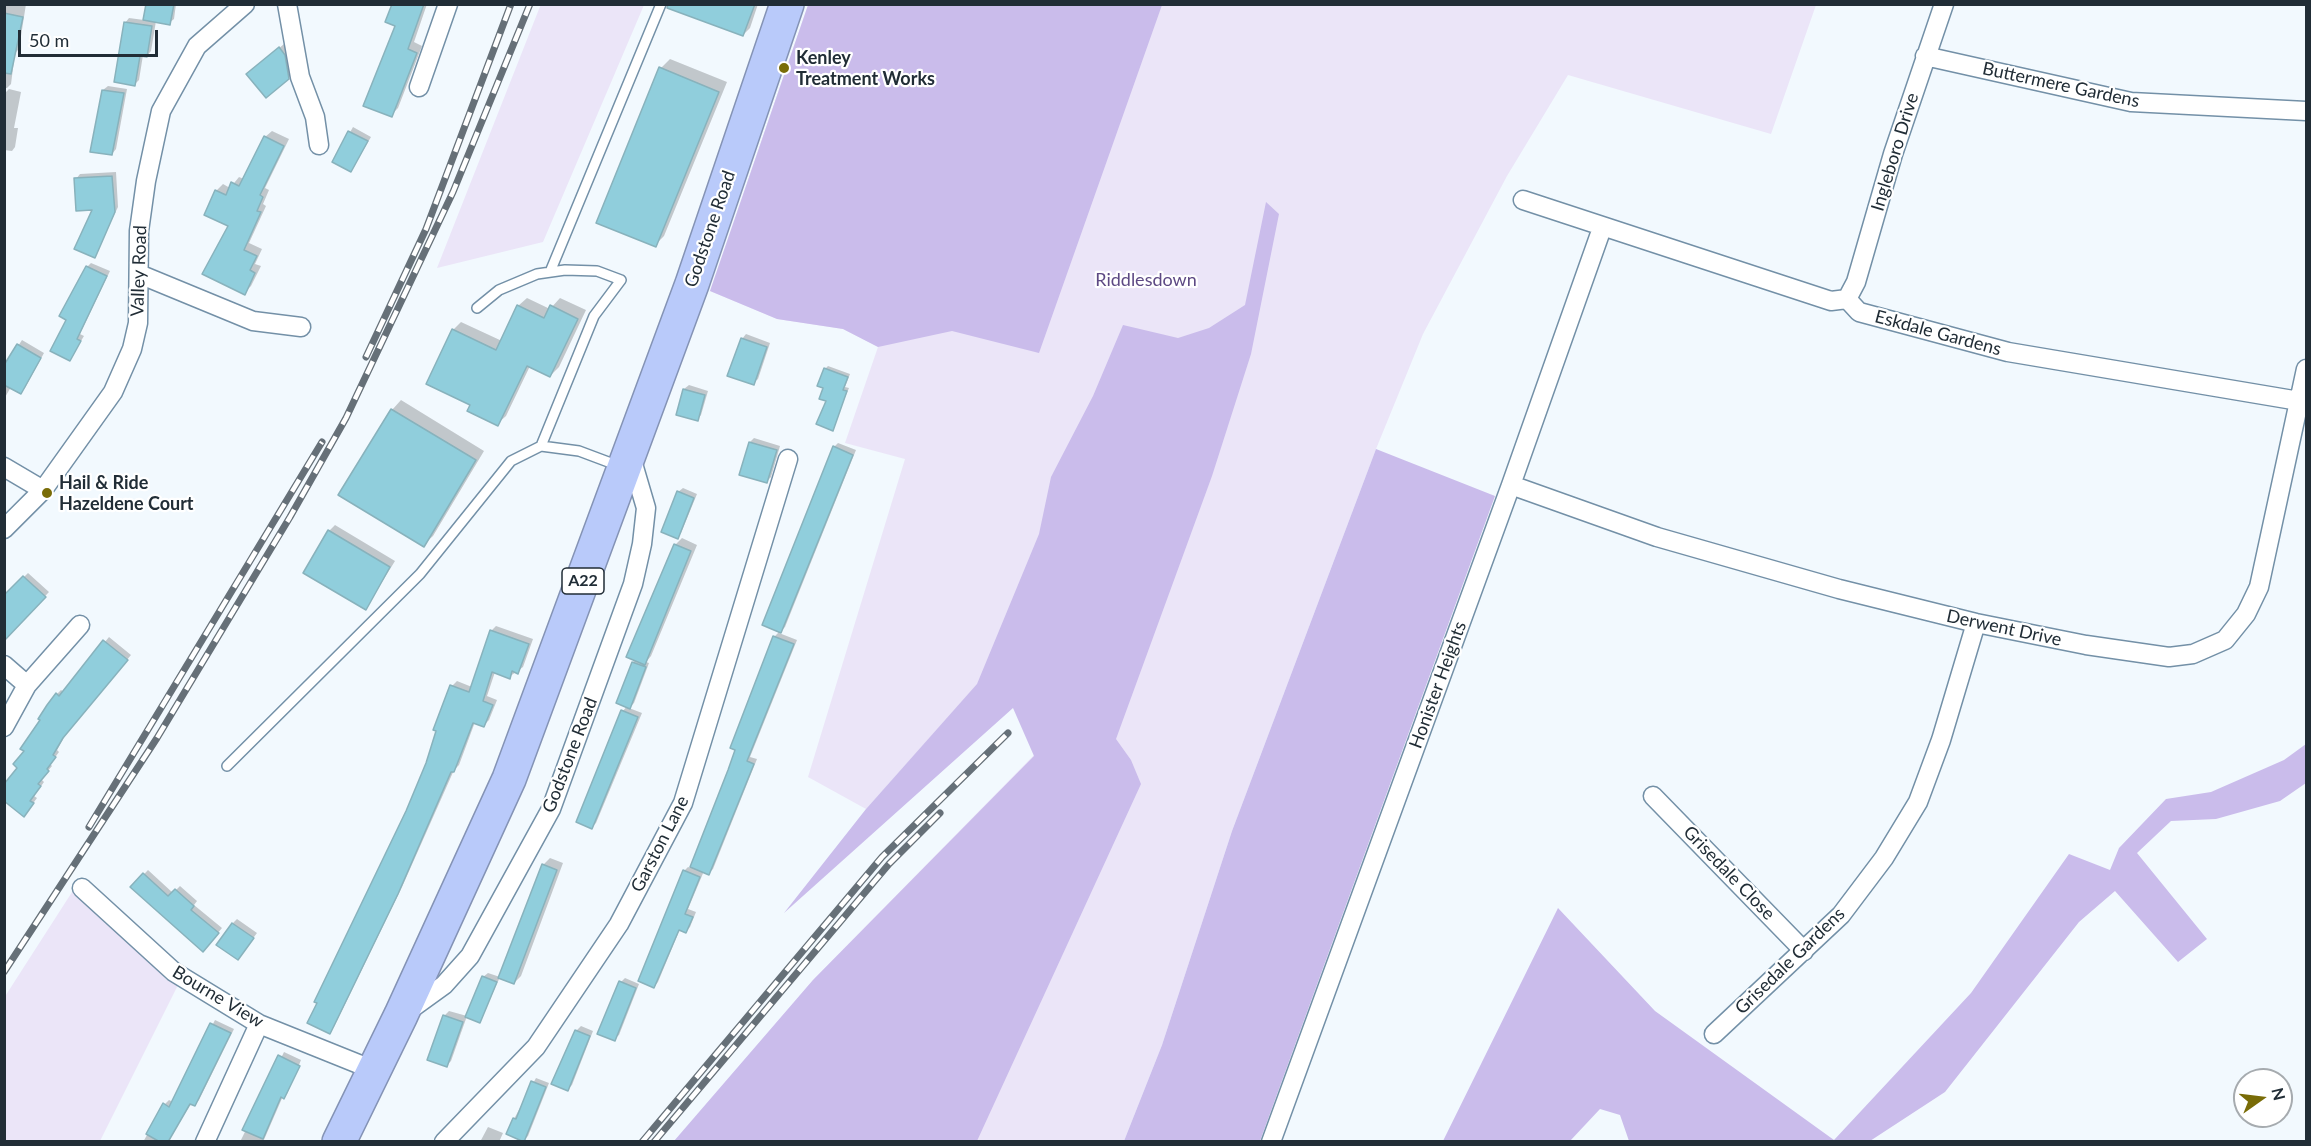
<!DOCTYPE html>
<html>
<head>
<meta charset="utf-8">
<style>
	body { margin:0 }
	#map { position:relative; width:2311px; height:1146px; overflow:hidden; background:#f2f9fe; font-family:Lato,sans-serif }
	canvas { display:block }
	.frame { position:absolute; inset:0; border:6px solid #212d36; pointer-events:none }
	.north { position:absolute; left:2233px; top:1068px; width:60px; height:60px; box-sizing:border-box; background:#fff; border:2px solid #a6abaf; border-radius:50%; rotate:76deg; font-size:16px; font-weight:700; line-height:24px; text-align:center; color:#212d36 }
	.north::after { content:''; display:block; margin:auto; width:21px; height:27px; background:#796c07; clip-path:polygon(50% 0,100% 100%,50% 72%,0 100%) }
	.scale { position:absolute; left:18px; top:30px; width:140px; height:27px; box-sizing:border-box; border:3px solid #212d36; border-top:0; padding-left:8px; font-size:18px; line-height:21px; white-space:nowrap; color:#212d36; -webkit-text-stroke:4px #fff; paint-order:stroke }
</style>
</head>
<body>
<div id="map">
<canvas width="2311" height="1146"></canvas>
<div class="frame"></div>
<div class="north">N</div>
<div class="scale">50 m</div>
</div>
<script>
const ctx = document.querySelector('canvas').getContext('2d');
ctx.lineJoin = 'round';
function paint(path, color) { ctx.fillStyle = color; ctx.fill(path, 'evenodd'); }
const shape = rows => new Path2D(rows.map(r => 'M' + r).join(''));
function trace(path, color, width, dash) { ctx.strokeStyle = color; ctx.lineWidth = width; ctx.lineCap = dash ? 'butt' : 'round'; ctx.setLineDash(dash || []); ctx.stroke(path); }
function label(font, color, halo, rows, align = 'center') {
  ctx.font = font + ' Lato,sans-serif'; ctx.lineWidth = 4.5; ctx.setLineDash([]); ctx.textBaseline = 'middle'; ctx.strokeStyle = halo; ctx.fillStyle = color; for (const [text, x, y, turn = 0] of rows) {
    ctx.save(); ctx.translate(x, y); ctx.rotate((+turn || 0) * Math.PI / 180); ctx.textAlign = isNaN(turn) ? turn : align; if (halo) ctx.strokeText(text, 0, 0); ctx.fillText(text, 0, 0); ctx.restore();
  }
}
const green = shape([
	[541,4,644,5,543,242,437,268],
	[808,5,1816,5,1771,134,1568,75,1507,176,1423,334,1376,449,1232,831,1162,1045,1124,1141,674,1142,813,980,1034,755,1014,708,977,685,866,809,808,777,905,459,845,443,878,347,843,329,777,319,710,291],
	[74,889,167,980,178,985,100,1141,5,1141,4,998]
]);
const forest = shape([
	[808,5,1162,5,1039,353,952,331,878,347,843,329,777,319,710,291],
	[1266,202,1279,214,1251,354,1212,476,1116,739,1131,760,1141,784,977,1141,674,1141,813,980,1034,756,1013,708,784,913,866,809,977,684,1039,534,1051,477,1093,396,1123,325,1178,338,1209,328,1245,305],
	[1376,449,1495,496,1260,1141,1124,1141,1162,1045,1232,831],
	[2306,744,2306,783,2280,801,2216,819,2171,821,2137,853,2207,939,2178,962,2115,891,2079,922,1945,1092,1870,1141,1629,1141,1620,1115,1600,1109,1570,1141,1443,1141,1558,908,1655,1011,1834,1140,1971,993,2069,854,2110,870,2119,848,2166,799,2211,792,2284,760]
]);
const shadow = shape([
	[6,4,26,4,19,49,15,53,11,84,7,88,4,88],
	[147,4,176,4,174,19,169,23,156,21,151,51,147,56,143,55,139,80,135,84,125,23,129,18,144,20],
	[393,4,427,4,414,42,422,46,398,108,391,115,396,25],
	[680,4,758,4,750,28,743,35],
	[284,44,288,50,293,74,288,78,253,70],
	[670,59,727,82,664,236,655,245,661,68],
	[108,86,127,89,116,149,112,154,103,90],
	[9,89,21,92,14,128,18,128,15,147,12,151,4,150,4,94],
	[353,127,371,137,351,171,334,161],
	[272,131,289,139,265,188,269,190,263,204,266,206,249,243,262,249,255,264,261,266,251,286,244,293,230,225,216,191,223,184,230,188,239,177,244,179,265,137],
	[116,172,118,207,94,256,94,208,76,179,80,174],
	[91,263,110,271,80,334,84,336,70,359,68,319,87,267],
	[527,298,550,309,560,298,586,310,559,367,550,376,530,366,506,416,497,424,472,404,453,330,461,322,502,341,518,306],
	[746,334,770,343,758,379,753,383,742,339],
	[22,340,44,353,25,388,20,392,11,387,4,399,4,368],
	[828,366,850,374,845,387,849,388,832,429,825,387,825,369],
	[689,385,708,391,701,415,697,420,684,389],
	[401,400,484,451,433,536,423,545,392,410],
	[754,438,780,446,771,477,767,481,750,442],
	[838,443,856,450,785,627,779,633,797,640,750,757,757,759,713,869,709,873,704,871,688,909,696,912,690,927,686,931,680,929,658,982,654,987,684,871,688,867,691,868,730,770,774,637,780,631,834,447],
	[683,488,697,494,681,533,677,537,678,492],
	[335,525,395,561,366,608,329,531],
	[682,538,697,545,651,656,646,662,649,663,634,703,629,708,642,713,596,823,592,827,623,711,627,706,633,663,675,545],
	[28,573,49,592,4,639,4,597],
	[496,626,533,639,523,667,509,677,495,672,487,696,497,700,489,720,484,725,475,722,459,765,454,770,402,887,334,1027,329,1032,309,1023,329,971,407,812,427,763,452,686,457,681,472,687,491,631],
	[109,637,131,655,67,732,57,750,59,752,50,764,52,766,41,779,44,782,34,796,37,798,28,810,19,767,26,751,57,694,61,690,64,692],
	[550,858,563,863,521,976,514,983,500,977,480,1021,483,977,488,973,500,977,543,865],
	[148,870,173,893,180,886,197,901,194,905,222,928,207,946,132,887],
	[237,919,257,933,238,958,233,923],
	[625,978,639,984,619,1035,614,1039,621,982],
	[449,1011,467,1016,451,1061,447,1065,444,1016],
	[215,1020,234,1029,199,1100,195,1105,191,1103,168,1142,143,1142,165,1104,169,1100,173,1102],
	[581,1026,593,1031,572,1085,568,1089,576,1031],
	[284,1052,301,1060,287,1094,283,1096,263,1142,240,1142],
	[536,1078,549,1083,528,1136,524,1140,514,1119],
	[488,1127,503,1133,499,1142,480,1142]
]);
const building = shape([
	[146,4,174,4,170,25,143,20,146,4],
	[392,4,424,4,408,49,417,53,392,117,363,106,395,26,385,22,392,4],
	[668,4,755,4,743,36,667,8,668,4],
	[4,13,23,17,11,74,4,73,4,13],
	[124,22,152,26,147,57,140,56,135,86,114,82,124,22],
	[279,47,285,55,289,79,266,98,246,74,279,47],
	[659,67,719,92,656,247,596,223,659,67],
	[102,90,124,93,112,155,90,152,102,90],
	[348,131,368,141,351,172,332,162,348,131],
	[264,136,284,146,260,195,263,197,257,211,261,212,244,250,257,256,250,270,255,273,245,295,202,274,228,226,204,215,215,190,226,195,231,182,239,186,264,136],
	[112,176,115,212,95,258,74,249,92,210,76,211,74,178,112,176],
	[86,266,107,276,77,339,81,341,70,361,50,351,66,320,59,316,86,266],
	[517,305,544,318,550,305,578,319,550,377,527,366,498,426,467,411,470,405,426,384,452,329,496,350,517,305],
	[741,338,767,347,754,385,727,376,741,338],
	[17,344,41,358,21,394,4,385,4,365,17,344],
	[824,368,848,377,843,390,847,391,833,431,816,424,826,401,819,399,823,388,817,386,824,368],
	[683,389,705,395,698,421,676,415,683,389],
	[391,409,476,460,424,547,338,495,391,409],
	[749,442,777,450,767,483,739,475,749,442],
	[833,446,853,455,781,633,762,625,833,446],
	[677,491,694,498,678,539,661,532,677,491],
	[328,530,390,567,366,610,303,573,328,530],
	[674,544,691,551,645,665,626,657,674,544],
	[23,576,46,597,4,641,4,595,23,576],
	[490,630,529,644,518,674,512,671,510,679,492,672,483,701,493,705,484,727,473,723,454,772,451,772,398,894,330,1034,307,1023,317,1003,314,1002,406,811,426,763,436,731,433,730,450,685,469,692,490,630],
	[773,636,794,644,747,761,754,764,709,875,690,867,728,770,735,750,730,748,773,636],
	[103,640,128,660,63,738,53,755,56,757,47,769,49,771,38,784,41,786,30,801,34,803,24,817,4,801,4,784,17,768,13,764,24,751,20,749,40,720,38,719,47,705,56,693,59,696,103,640],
	[632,662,646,667,630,709,616,703,632,662],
	[621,710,638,717,592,829,576,822,621,710],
	[542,864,557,870,514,984,498,978,542,864],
	[683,870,700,877,685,914,693,917,686,933,679,930,654,988,638,981,683,870],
	[143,873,168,896,175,889,194,906,191,910,219,933,203,952,130,887,143,873],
	[232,923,254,938,238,960,216,945,232,923],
	[482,976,497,982,480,1023,465,1017,482,976],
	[619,981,636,988,615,1041,597,1034,619,981],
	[443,1015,463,1022,447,1067,427,1060,443,1015],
	[210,1023,231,1033,195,1106,190,1104,168,1142,160,1142,146,1134,163,1103,169,1107,210,1023],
	[575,1030,590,1036,568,1091,551,1084,575,1030],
	[278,1055,300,1066,284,1099,281,1097,263,1139,242,1130,278,1055],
	[531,1081,546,1087,524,1142,506,1134,513,1118,516,1119,531,1081]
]);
const lane = shape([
	[550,272,661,4],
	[541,446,579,451,619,466],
	[227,766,420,574,511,461,541,446,594,316,621,280,597,271,565,270,537,274,499,290,477,308]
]);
const street = shape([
	[287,4,300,77,315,117,319,145],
	[1925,56,2131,102,2306,111],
	[419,87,448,4],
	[1523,200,1831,301,1847,299,1859,312,2008,352,2299,401],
	[139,274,253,321,301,327],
	[1847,299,1856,282,1893,154,1944,4],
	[4,467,43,490],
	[1511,485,1657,537,1839,589,1976,623,2086,645,2169,657,2193,654,2225,640,2246,614,2259,587,2306,369],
	[4,529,43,490,113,392,132,349,138,323,139,231,146,181,161,111,197,46,245,4],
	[4,665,27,685],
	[4,727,27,685,80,625],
	[1653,796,1804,951],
	[82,888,174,972,259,1024,366,1067,371,1077],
	[408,1011,444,985,470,956,551,809,633,584,642,544,646,508,631,457],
	[1714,1034,1841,915,1884,858,1918,802,1941,740,1976,623],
	[205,1142,259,1024],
	[444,1142,536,1047,619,924,683,803,788,459],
	[1271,1142,1511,485,1602,228]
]);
const highway = shape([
	[339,1142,401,1015,509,779,692,284,787,4]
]);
const rail = shape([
	[366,357,426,229,511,4],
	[89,827,322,442],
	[4,972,157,738,290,517,346,418,453,192,530,4],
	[642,1142,882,857,1008,733],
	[654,1142,889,864,940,813]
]);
const markers = [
	[784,68,6,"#796c07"],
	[47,493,6,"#796c07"]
];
const shields = [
	[583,581,42]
];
const shieldNames = [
	["A22",583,581]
];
const poiNames = [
	["Kenley",796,58],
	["Treatment Works",796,79],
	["Hail & Ride",59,483],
	["Hazeldene Court",59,504]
];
const streetNames = [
	["Buttermere Gardens",2061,85,12],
	["Ingleboro Drive",1895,152,-73],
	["Godstone Road",710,229,-71],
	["Valley Road",139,271,-88],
	["Eskdale Gardens",1938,333,15],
	["Derwent Drive",2004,628,12],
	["Honister Heights",1438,685,-70],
	["Godstone Road",570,755,-69],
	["Garston Lane",660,844,-63],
	["Grisedale Close",1729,873,46],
	["Grisedale Gardens",1790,961,-44],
	["Bourne View",218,997,31]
];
const parkNames = [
	["Riddlesdown",1146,280]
];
paint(green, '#ebe5f8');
paint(forest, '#cabceb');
paint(shadow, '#0003');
paint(building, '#90cedc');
trace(building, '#88b2bc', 1.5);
trace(lane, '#7390a7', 12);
trace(street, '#7390a7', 21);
trace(highway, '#8493b5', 36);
trace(lane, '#fff', 9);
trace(street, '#fff', 18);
trace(highway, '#b9cafa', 33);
trace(rail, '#667078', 7);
trace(rail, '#fff', 4.5, [14]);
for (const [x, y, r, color] of markers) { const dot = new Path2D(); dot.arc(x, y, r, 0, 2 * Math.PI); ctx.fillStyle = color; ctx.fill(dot); trace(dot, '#fff', 2); }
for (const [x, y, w] of shields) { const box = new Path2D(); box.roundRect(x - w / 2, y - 13, w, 26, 4.5); ctx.fillStyle = '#fff'; ctx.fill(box); trace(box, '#212d36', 1.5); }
label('bold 16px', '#212d36', null, shieldNames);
label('bold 18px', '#212d36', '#fff', poiNames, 'left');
label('18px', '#212d36', '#fff', streetNames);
label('18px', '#5d4984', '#fff', parkNames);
</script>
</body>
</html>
